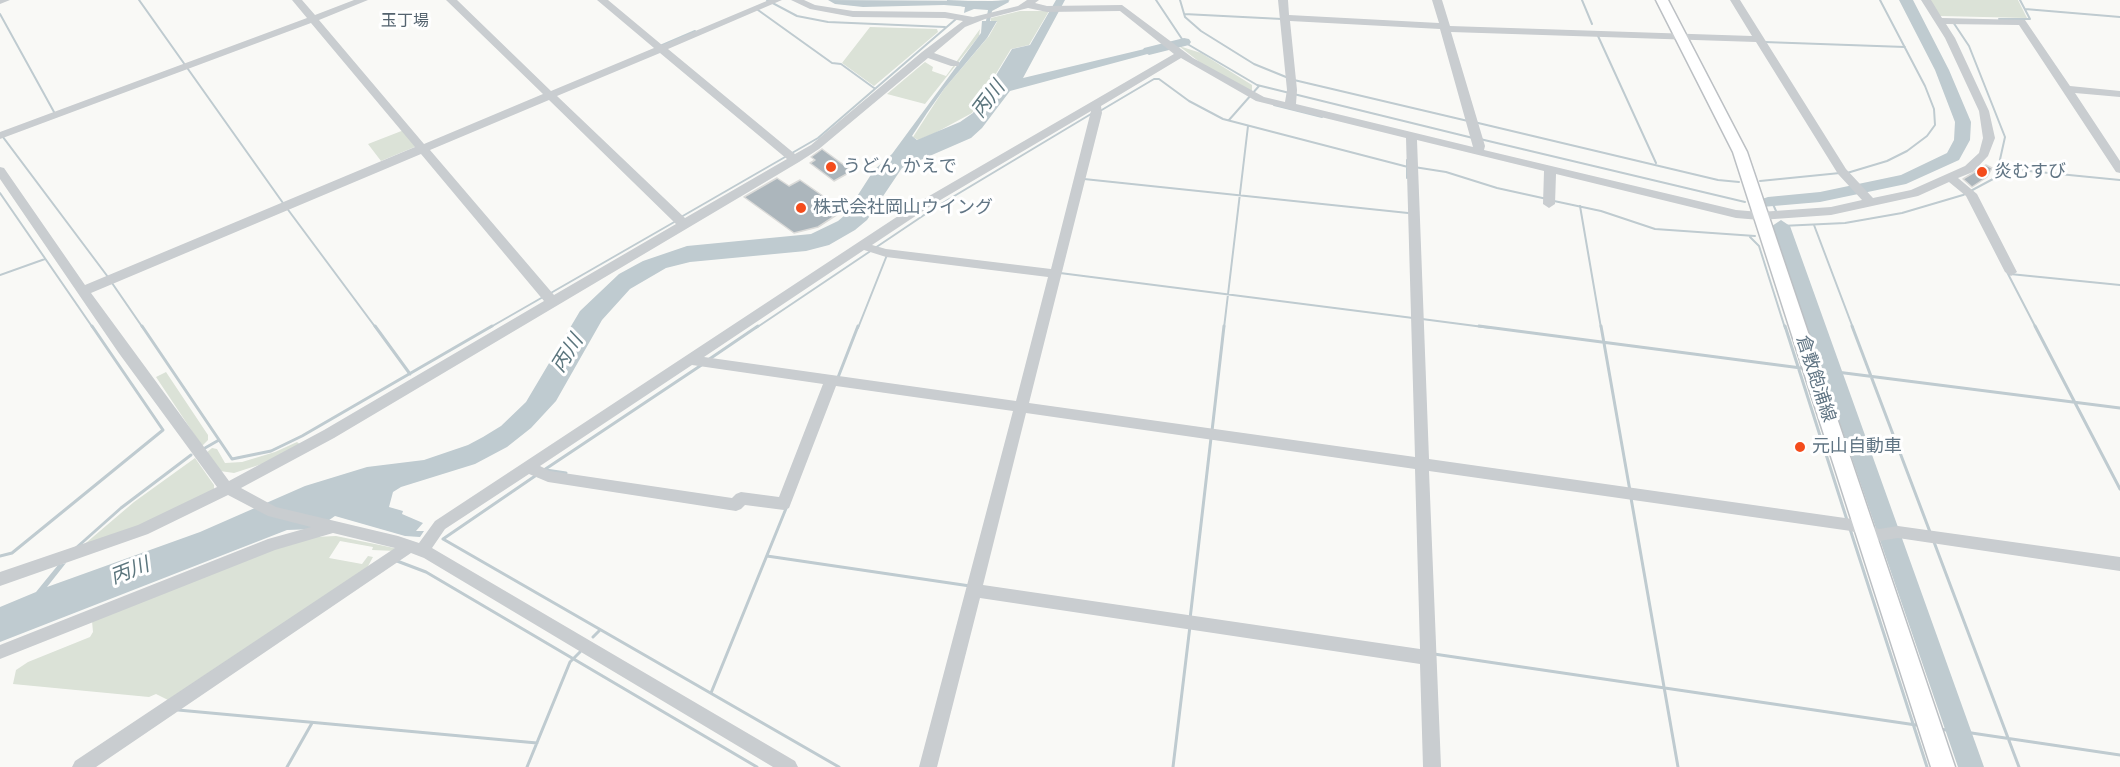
<!DOCTYPE html>
<html>
<head>
<meta charset="utf-8">
<style>
	body { margin:0 }
	canvas { display:block; background:#f9f9f6 }
</style>
</head>
<body>
<canvas width="2120" height="767"></canvas>
<script>
const ctx = document.querySelector('canvas').getContext('2d');
ctx.lineJoin = 'round';
function paint(path, color) { ctx.fillStyle = color; ctx.fill(path, 'evenodd'); }
const shape = rows => new Path2D(rows.map(r => 'M' + r).join(''));
function trace(path, color, width, dash) { ctx.strokeStyle = color; ctx.lineWidth = width; ctx.lineCap = dash ? 'butt' : 'round'; ctx.setLineDash(dash || []); ctx.stroke(path); }
function label(font, color, halo, rows, align = 'center') {
  ctx.font = font + ' "DejaVu Sans","Noto Sans JP",sans-serif'; ctx.lineWidth = 6; ctx.setLineDash([]); ctx.textBaseline = 'middle'; ctx.strokeStyle = halo; ctx.fillStyle = color; for (const [text, x, y, turn = 0] of rows) {
    ctx.save(); ctx.translate(x, y); ctx.rotate((+turn || 0) * Math.PI / 180); ctx.textAlign = isNaN(turn) ? turn : align; if (halo) ctx.strokeText(text, 0, 0); ctx.fillText(text, 0, 0); ctx.restore();
  }
}
const green = shape([
	[1929,0,2018,0,2027,18,1940,16],
	[1020,11,1049,11,1029,45,1011,49,972,113,935,133,918,140,913,137,944,89,989,36,997,22,991,21,991,18],
	[870,27,937,29,938,32,874,86,842,63],
	[980,29,979,36,925,104,887,94,925,62,933,67,932,71,946,76],
	[1179,46,1201,53,1252,85,1252,92,1202,64],
	[404,130,417,146,381,161,368,144],
	[166,372,208,435,208,440,202,446,156,377],
	[297,442,301,445,265,463,234,473,220,471,206,453,212,448,217,449,225,463,242,462,275,452],
	[195,458,214,485,214,490,142,527,80,548,134,502],
	[336,536,399,549,396,551,372,550,373,547,340,541,329,558,362,564,368,556,373,557,367,568,168,700,156,694,149,697,13,684,16,670,28,662,90,637,93,632,92,621,268,549,315,537]
]);
const water = shape([
	[947,0,989,2,1008,0,1009,2,992,11,990,21,997,21,987,38,944,89,927,113,912,136,917,140,960,122,973,113,1012,49,1030,45,1056,0,1065,0,1023,78,1157,46,1164,45,1166,49,1010,91,982,128,971,138,902,168,867,220,855,230,829,245,806,251,690,262,666,268,630,289,602,320,556,401,531,428,507,447,475,464,401,487,393,492,389,507,403,511,402,514,423,523,416,531,424,531,420,537,405,536,335,516,316,529,287,530,0,642,0,607,36,592,58,565,66,563,47,587,200,532,305,486,367,467,424,460,468,445,483,437,501,426,526,402,580,311,619,274,643,261,687,246,811,234,838,221,845,215,874,170,892,154,981,33,982,21,986,21,988,10,974,9,964,13,965,7,947,3]
]);
const streamFar1 = shape([
	[139,0,283,203],
	[767,0,797,16,828,22,945,27],
	[1156,0,1184,42,1257,85,1473,138],
	[1180,0,1185,17,1201,31,1254,64,1286,77],
	[1582,0,1592,24],
	[2025,9,2120,17],
	[758,10,832,63,841,64,874,88],
	[0,14,54,112],
	[1184,14,1282,19],
	[1999,19,2030,19,2020,0],
	[1598,36,1656,163],
	[1764,42,1905,47],
	[660,46,695,31],
	[1294,80,1468,121],
	[1274,105,1322,117],
	[1100,111,1154,79,1159,79,1189,101,1223,119,1408,167],
	[1229,120,1259,86],
	[1474,122,1718,180,1739,182],
	[0,133,108,277],
	[1480,139,1745,202],
	[1407,160,1407,178],
	[1414,167,1446,172,1497,188,1547,199],
	[1998,168,2120,180],
	[1847,173,1887,161,1907,151,1927,136,1935,125,1934,109,1925,86,1880,0],
	[1084,179,1408,213],
	[1760,181,1840,173],
	[0,193,93,328],
	[1554,201,1601,211,1655,229,1755,236],
	[1772,202,1776,211],
	[1580,206,1601,328],
	[286,207,376,328],
	[681,217,818,138,956,19],
	[1814,225,1853,328],
	[1781,226,1845,223,1902,213,1963,195,1993,179,1997,173,2005,137,1969,46,1953,22],
	[1773,234,1784,235],
	[1750,237,1759,246,1785,328],
	[2007,272,2036,328],
	[1060,273,1413,318],
	[2010,274,2120,285],
	[0,275,45,259],
	[112,283,143,328],
	[549,294,676,221],
	[1422,319,1491,328],
	[489,328,543,297],
	[756,328,936,207,1091,114],
	[858,328,887,255],
	[1224,328,1248,126]
]);
const stream = shape([
	[142,326,232,459,271,451,302,436,492,326],
	[375,326,410,374],
	[1479,326,1801,368],
	[1601,326,1630,491],
	[1785,326,1847,520],
	[1852,326,1930,532],
	[2035,326,2120,489],
	[708,360,758,326],
	[1821,370,2120,408],
	[837,380,858,326],
	[1212,431,1224,326],
	[205,448,219,440],
	[544,470,703,364],
	[546,470,566,473],
	[1631,498,1678,767],
	[1850,529,1927,767],
	[443,539,538,474],
	[443,539,839,767],
	[1934,542,2019,767],
	[76,548,121,508,191,455],
	[0,556,12,553,163,430,92,326],
	[767,556,970,586],
	[397,561,426,572,757,767],
	[1190,619,1211,438],
	[593,637,599,631],
	[1434,654,1916,725],
	[711,693,787,506],
	[178,710,537,743],
	[1940,729,1959,732],
	[1958,731,2120,755],
	[287,767,312,723],
	[527,767,570,662,580,652],
	[1173,767,1190,626]
]);
const river = shape([
	[828,0,992,1,1010,0,995,9,944,5,863,7,835,4,828,0],
	[1899,0,1913,0,1949,70,1971,122,1970,140,1959,160,1906,184,1820,202,1762,207,1760,203,1762,199,1768,197,1820,192,1901,175,1947,153,1954,140,1955,122,1935,70,1899,0],
	[1184,38,1189,39,1191,42,1189,45,1149,55,1142,51,1144,48,1184,38],
	[1781,220,1790,226,1984,767,1958,767,1772,226,1781,220]
]);
const building = shape([
	[822,149,852,171,834,181,810,163,815,160,811,157,822,149],
	[1986,165,1992,168,1987,177,1972,187,1963,179,1986,165],
	[777,178,789,186,800,180,833,203,842,198,848,201,841,212,818,227,794,233,744,197,777,178]
]);
const minor = shape([
	[0,0,10,0,0,4,0,0],
	[292,0,302,0,315,15,354,0,368,0,319,20,424,144,543,94,446,0,457,0,551,91,654,48,597,0,608,0,662,45,769,0,782,0,668,49,795,154,811,145,922,52,963,21,945,18,853,17,810,9,791,0,804,0,815,5,853,11,945,12,973,17,1018,6,1027,0,1039,0,1035,3,1047,6,1122,5,1193,58,1264,97,1285,102,1287,90,1278,0,1288,0,1289,15,1439,23,1432,0,1442,0,1450,26,1752,36,1730,0,1740,0,1846,169,1873,198,1911,190,1965,166,1979,153,1983,138,1979,111,1945,38,1921,0,1931,0,1942,18,2025,20,2070,86,2120,91,2120,97,2075,93,2120,161,2120,173,2116,172,2019,25,1946,24,1955,38,1989,111,1995,138,1988,156,1973,172,1958,178,1977,194,2017,272,2011,276,2005,272,1966,196,1949,182,1918,196,1831,215,1760,220,1736,218,1556,174,1555,204,1549,208,1543,204,1544,171,1417,140,1429,459,1852,519,1879,529,1898,526,2120,557,2120,571,1898,538,1879,541,1851,531,1429,471,1441,767,1423,767,1420,664,980,598,937,767,919,767,1013,411,836,386,789,508,784,510,745,505,741,509,736,511,548,482,529,474,445,529,432,548,795,761,798,767,773,767,424,558,411,553,96,767,72,767,75,761,395,548,333,533,275,550,0,659,0,645,268,539,311,527,268,516,228,495,148,534,0,586,0,572,138,525,217,487,118,352,0,179,0,167,4,168,85,285,415,147,311,23,0,139,0,132,307,18,292,0],
	[1028,8,1047,12,1120,11,1174,54,924,199,435,521,419,543,398,536,276,507,241,488,334,438,799,162,819,149,928,58,951,66,959,66,959,62,934,53,965,27,985,19,1028,8],
	[1290,21,1440,29,1473,147,1296,104,1297,90,1290,21],
	[1451,32,1756,42,1838,174,1862,200,1831,207,1760,212,1736,210,1484,150,1485,146,1451,32],
	[660,53,787,159,685,218,557,96,660,53],
	[1181,58,1256,101,1406,138,1415,457,1029,403,1102,113,1101,106,1181,58],
	[549,100,676,224,554,295,430,150,549,100],
	[1091,111,1051,269,886,249,872,245,932,205,1091,111],
	[421,154,544,301,324,430,229,481,91,293,421,154],
	[864,250,886,257,1048,277,1016,401,704,357,864,250],
	[692,365,823,384,779,497,741,492,736,494,732,498,550,471,540,466,692,365],
	[1026,413,1415,469,1420,649,983,585,1026,413]
]);
const major = shape([
	[1656,0,1668,0,1747,152,1955,767,1931,767,1733,152,1656,0]
]);
const markers = [
	[831,167,6,"#f44c1c"],
	[1982,172,6,"#f44c1c"],
	[801,208,6,"#f44c1c"],
	[1800,447,6,"#f44c1c"]
];
const farNeighbourhoodnames = [
	["玉丁場",405,22]
];
const poiNames = [
	["うどん かえで",843,167],
	["炎むすび",1994,172],
	["株式会社岡山ウイング",813,208],
	["元山自動車",1812,447]
];
const streetNames = [
	["倉敷飽浦線",1815,379,72]
];
const waterNames = [
	["丙川",989,100,-53],
	["丙川",568,354,-58],
	["丙川",130,572,-21]
];
paint(green, '#dbe2d7');
paint(water, '#bfcbd0');
trace(streamFar1, '#bfcbd0', 2);
trace(stream, '#bfcbd0', 3);
paint(river, '#bfcbd0');
paint(building, '#acb6bc');
trace(building, '#dbdbd9', 1.5);
trace(major, '#bcc0c4', 3);
paint(minor, '#c9cdd0');
paint(major, '#fff');
for (const [x, y, r, color] of markers) { const dot = new Path2D(); dot.arc(x, y, r, 0, 2 * Math.PI); ctx.fillStyle = color; ctx.fill(dot); trace(dot, '#fff', 2); }
label('16px', '#54636f', '#fff', farNeighbourhoodnames);
label('18px', '#617584', '#fff', poiNames, 'left');
label('18px', '#617584', '#fff', streetNames);
label('italic 20px', '#5c767e', '#fff', waterNames);
</script>
</body>
</html>
